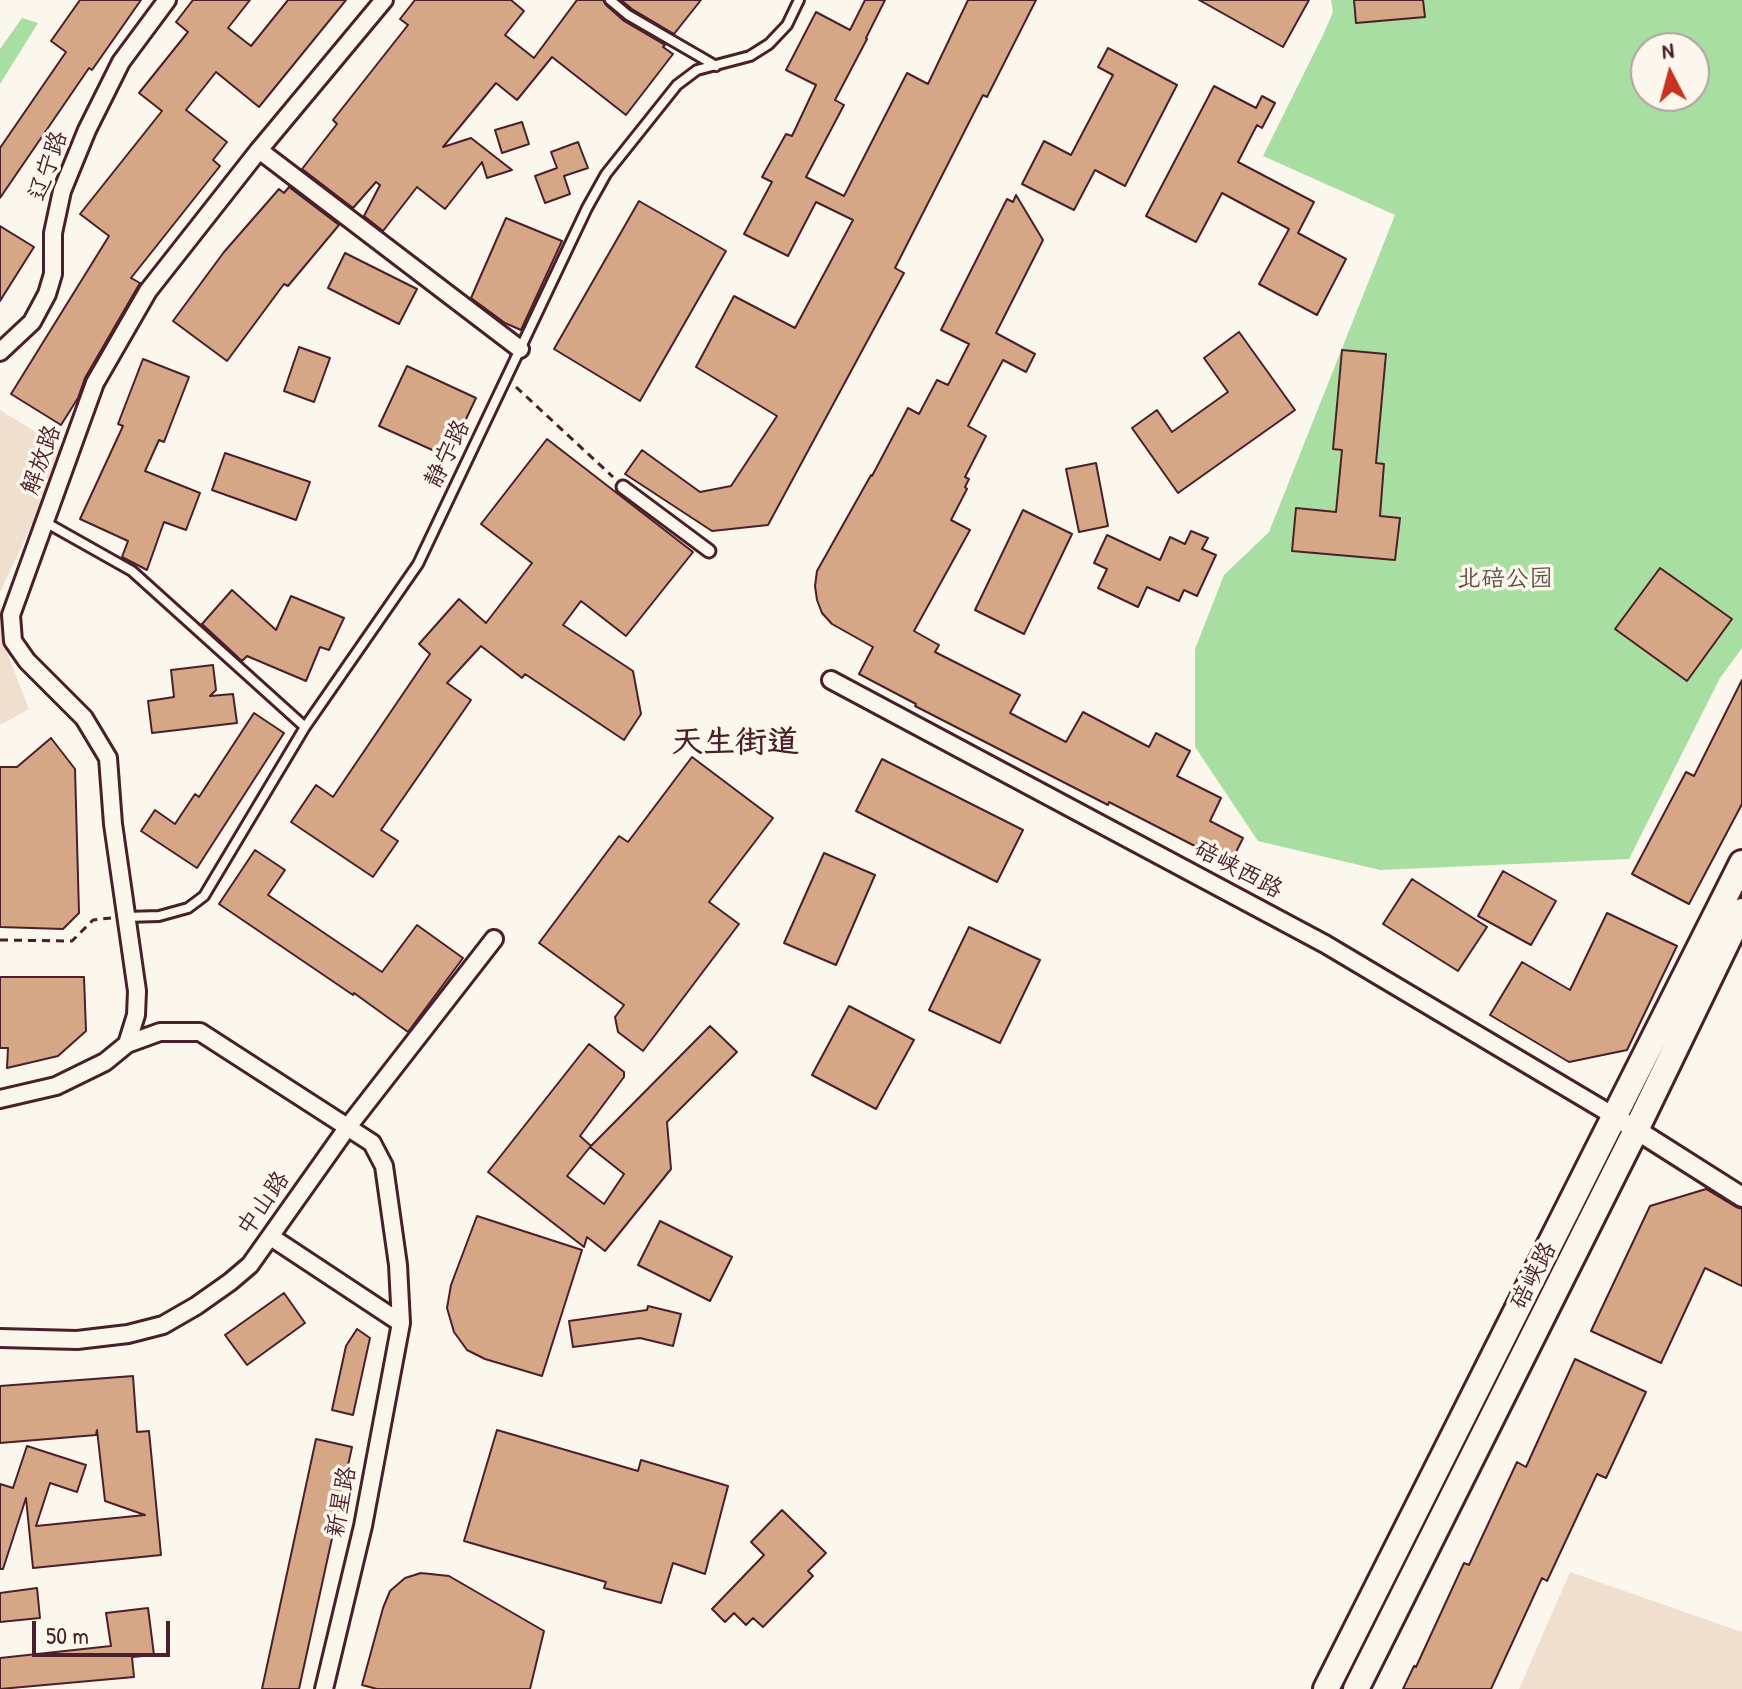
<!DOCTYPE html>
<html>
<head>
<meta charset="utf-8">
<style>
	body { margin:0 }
	#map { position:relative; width:1742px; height:1689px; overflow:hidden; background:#fbf7ec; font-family:"Patrick Hand",sans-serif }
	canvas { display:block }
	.north { position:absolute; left:1630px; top:32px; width:80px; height:80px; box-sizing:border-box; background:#fbf7ec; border:2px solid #b4a19f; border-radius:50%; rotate:354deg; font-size:22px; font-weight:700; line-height:32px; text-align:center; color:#4a1f2b }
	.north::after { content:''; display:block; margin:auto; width:28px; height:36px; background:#c8321e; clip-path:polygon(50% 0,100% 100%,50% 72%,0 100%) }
	.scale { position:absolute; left:32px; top:1621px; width:138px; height:36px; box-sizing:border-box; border:4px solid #4a1f2b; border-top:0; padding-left:10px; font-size:24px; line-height:28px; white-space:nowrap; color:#4a1f2b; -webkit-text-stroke:6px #fbf7ec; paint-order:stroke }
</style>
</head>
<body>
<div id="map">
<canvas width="1742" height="1689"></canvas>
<div class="north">N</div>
<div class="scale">50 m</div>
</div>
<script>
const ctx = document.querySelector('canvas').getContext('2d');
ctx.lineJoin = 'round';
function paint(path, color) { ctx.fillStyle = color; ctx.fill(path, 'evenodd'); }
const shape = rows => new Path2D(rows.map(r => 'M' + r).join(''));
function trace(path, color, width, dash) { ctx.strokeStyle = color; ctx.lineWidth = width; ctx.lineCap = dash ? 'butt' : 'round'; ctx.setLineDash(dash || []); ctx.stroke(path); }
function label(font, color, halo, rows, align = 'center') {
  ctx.font = font + ' "Patrick Hand","LXGW WenKai TC",sans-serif'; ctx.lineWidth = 7; ctx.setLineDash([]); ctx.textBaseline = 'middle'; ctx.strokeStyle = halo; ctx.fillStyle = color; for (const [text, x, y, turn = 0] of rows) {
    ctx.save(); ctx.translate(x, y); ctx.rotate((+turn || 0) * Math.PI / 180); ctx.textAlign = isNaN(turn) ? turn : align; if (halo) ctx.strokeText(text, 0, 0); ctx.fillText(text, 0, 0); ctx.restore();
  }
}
const built = shape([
	[0,410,67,451,0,592],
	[0,604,8,655,29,709,0,725],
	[1570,1572,1742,1632,1742,1689,1519,1689]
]);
const green = shape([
	[1331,0,1742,0,1742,648,1720,678,1629,859,1380,870,1258,841,1195,747,1195,649,1224,575,1269,532,1395,215,1263,156,1323,35,1333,12],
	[1646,48,1694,48,1694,96,1646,96],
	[22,18,38,23,0,84,0,49]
]);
const building = shape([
	[80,0,141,0,92,70,89,68,0,198,0,148,66,52,51,41,80,0],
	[193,0,250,0,228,28,251,46,288,0,346,0,259,107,216,72,186,110,227,142,213,160,220,166,131,278,140,283,85,378,78,398,61,425,11,394,109,236,80,214,162,111,139,93,188,32,176,22,193,0],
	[415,0,511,0,524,11,505,35,534,58,577,0,603,0,606,5,624,21,665,45,663,47,673,54,626,115,552,57,517,100,496,83,443,147,471,138,512,170,487,178,482,162,445,209,417,187,383,231,364,216,380,185,376,182,353,208,302,169,337,124,333,120,408,25,400,19,415,0],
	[621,0,701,0,674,34,632,9,621,0],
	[865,0,885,0,866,38,867,39,835,100,844,105,806,177,844,196,907,73,928,84,968,0,1036,0,987,97,983,95,895,268,904,273,768,525,712,531,625,474,642,450,700,492,731,486,777,416,696,367,734,296,795,328,853,220,816,202,788,256,744,234,772,182,762,177,786,134,792,136,816,85,786,70,816,12,850,30,865,0],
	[1199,0,1309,0,1283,47,1199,0],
	[1354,0,1423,0,1425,17,1356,23,1354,0],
	[1108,48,1177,85,1125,186,1095,170,1074,210,1022,184,1044,141,1071,155,1113,75,1098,67,1108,48],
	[1214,86,1256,108,1262,96,1275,103,1262,128,1257,125,1238,162,1314,202,1298,233,1346,259,1317,315,1259,284,1289,229,1222,193,1196,242,1146,216,1214,86],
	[522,122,529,144,502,153,495,130,522,122],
	[578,142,588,168,564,176,570,194,545,203,535,176,557,168,551,152,578,142],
	[289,187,339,225,288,286,284,284,227,361,173,321,224,252,279,189,284,193,289,187],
	[1016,195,1043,240,996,333,1035,354,1026,372,1003,360,968,426,986,436,965,477,969,479,965,487,967,489,951,520,970,530,914,631,939,645,935,652,1020,695,1010,713,1066,742,1083,712,1149,747,1156,733,1190,751,1177,776,1221,798,1210,821,1243,838,1230,864,1109,802,1108,805,915,706,916,704,859,674,873,647,832,624,822,613,817,600,815,586,817,571,871,475,872,476,908,408,919,414,937,380,948,385,969,344,941,330,1007,199,1013,202,1016,195],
	[639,201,726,251,640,401,554,349,639,201],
	[506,218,562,241,521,330,505,323,471,298,506,218],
	[0,226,34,247,0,301,0,226],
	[345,253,417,289,399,324,328,288,345,253],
	[1239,332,1295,410,1178,493,1132,428,1157,410,1172,432,1228,392,1204,358,1239,332],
	[299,347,330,358,314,402,284,391,299,347],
	[1342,350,1386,354,1376,463,1384,464,1380,516,1400,518,1395,560,1292,551,1296,508,1336,512,1342,450,1333,449,1342,350],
	[143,359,189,377,164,442,159,440,145,471,200,493,186,530,164,522,147,570,122,557,128,541,80,519,123,426,118,424,143,359],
	[407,366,476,398,448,457,379,426,407,366],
	[547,439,693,552,626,636,581,601,563,625,633,671,641,714,624,740,525,674,522,678,481,646,447,683,471,700,381,830,398,841,373,877,291,822,316,785,333,797,430,654,419,644,459,599,486,623,532,563,481,524,547,439],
	[225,453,310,482,296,520,212,490,225,453],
	[1096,463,1108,526,1079,532,1066,469,1096,463],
	[1023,510,1072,534,1024,634,975,610,1023,510],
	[1191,531,1208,538,1202,549,1216,555,1197,596,1184,590,1179,601,1147,587,1138,607,1098,588,1107,569,1094,563,1107,535,1160,560,1170,537,1185,544,1191,531],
	[1660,568,1732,619,1687,681,1615,629,1660,568],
	[232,590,276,630,291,596,344,618,329,650,320,647,306,681,247,656,242,661,202,624,232,590],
	[213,665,216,690,210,696,233,694,237,723,152,733,148,701,174,697,171,670,213,665],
	[1742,680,1742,804,1689,904,1632,874,1686,772,1694,776,1742,680],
	[254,713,284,733,197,868,141,831,155,810,175,824,195,794,199,797,254,713],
	[51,738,75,769,79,913,63,929,0,927,0,767,17,767,51,738],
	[692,757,773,818,709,902,739,924,643,1051,618,1032,615,1017,624,1005,539,943,619,836,628,842,692,757],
	[882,759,1023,830,997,882,856,811,882,759],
	[255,850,285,870,268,895,382,972,417,925,463,958,408,1032,354,993,353,995,219,904,255,850],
	[824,853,875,875,836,965,784,943,824,853],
	[1503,871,1556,901,1531,945,1478,916,1503,871],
	[1412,879,1487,927,1458,971,1383,924,1412,879],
	[1607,913,1677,946,1627,1050,1569,1062,1490,1015,1522,962,1570,990,1607,913],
	[969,927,1040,960,1000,1043,929,1010,969,927],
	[0,977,84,977,86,1031,58,1056,7,1068,8,1048,0,1048,0,977],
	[849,1006,914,1040,876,1109,812,1075,849,1006],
	[710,1026,737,1052,667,1122,671,1169,605,1251,587,1237,584,1247,488,1172,589,1044,624,1072,624,1077,580,1136,591,1146,710,1026],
	[590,1147,624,1174,604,1204,567,1176,590,1147],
	[1706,1189,1736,1207,1742,1209,1742,1286,1705,1268,1661,1363,1591,1331,1650,1206,1706,1189],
	[477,1216,582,1250,542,1376,485,1359,467,1350,454,1332,447,1308,451,1285,477,1216],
	[660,1221,732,1257,710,1301,638,1265,660,1221],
	[284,1293,305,1323,247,1365,225,1335,284,1293],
	[648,1306,681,1314,673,1346,640,1338,573,1347,569,1321,647,1310,648,1306],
	[357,1329,370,1338,353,1415,332,1410,346,1346,357,1329],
	[1575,1359,1646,1392,1606,1478,1597,1474,1547,1581,1542,1578,1491,1689,1403,1689,1414,1666,1416,1667,1464,1563,1469,1565,1517,1462,1526,1467,1575,1359],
	[133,1376,137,1432,149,1431,161,1555,33,1568,26,1498,3,1569,0,1569,0,1484,13,1488,27,1446,86,1465,77,1492,50,1483,36,1526,145,1515,105,1501,97,1430,96,1435,0,1443,0,1386,133,1376],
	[497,1430,638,1471,641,1460,728,1486,705,1574,673,1563,661,1603,604,1588,606,1582,464,1541,497,1430],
	[316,1439,352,1447,299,1689,262,1689,316,1439],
	[782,1510,826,1553,808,1571,813,1576,763,1627,753,1618,746,1625,734,1613,725,1622,712,1609,764,1555,751,1542,782,1510],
	[421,1573,449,1576,544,1631,530,1689,377,1689,362,1685,383,1608,390,1591,405,1578,421,1573],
	[37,1588,40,1618,0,1622,0,1593,37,1588],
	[148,1608,154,1655,132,1657,134,1677,0,1689,0,1658,111,1646,106,1613,148,1608]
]);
const path = shape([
	[516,387,613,477],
	[0,940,72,941,93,920,111,918]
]);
const service = shape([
	[610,0,628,15,716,66],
	[45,522,132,571,305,727],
	[126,917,159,916,188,908,204,896,305,727,418,564,587,208,606,174,677,85,697,70,750,56,769,44,787,25,799,0]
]);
const pedestrian = shape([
	[623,487,709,551]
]);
const minor = shape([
	[259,150,520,349],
	[0,352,32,322,47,294,53,274,53,233,62,191,87,130,121,62,167,0],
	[831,680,1325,944,1614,1116],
	[127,1044,160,1032,200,1032,372,1143,384,1166,398,1265,401,1323,363,1526,324,1689],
	[0,1099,56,1086,105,1062,127,1044,136,1015,137,991,113,824,108,758,84,718,27,661,13,641,11,615,95,383,148,291,259,150,384,0],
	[271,1237,401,1323],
	[0,1338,77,1340,128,1334,163,1325,196,1306,230,1282,250,1265,347,1128,494,939]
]);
const tertiary = shape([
	[1627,1124,1742,1197]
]);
const primary = shape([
	[1326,1689,1742,863],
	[1356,1689,1636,1130,1742,911]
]);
const streetNames = [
	["辽宁路",49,166,-71],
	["静宁路",448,454,-64],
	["解放路",42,460,-70],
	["碚峡西路",1238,870,28],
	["中山路",264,1204,-55],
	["碚峡路",1534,1276,-63],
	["新星路",342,1502,-79]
];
const parkNames = [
	["北碚公园",1505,580]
];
const districtNames = [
	["天生街道",735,743]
];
paint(built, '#f0dfce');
paint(green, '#a8dea1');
paint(building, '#d5a787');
trace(building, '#4a1f2b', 2);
trace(service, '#4a1f2b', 14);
trace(pedestrian, '#4a1f2b', 17);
trace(minor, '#4a1f2b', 22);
trace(tertiary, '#4a1f2b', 24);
trace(primary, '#4a1f2b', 30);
trace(path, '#4a1f2b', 3, [8, 6]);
trace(service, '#fbf7ec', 8);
trace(pedestrian, '#fbf7ec', 11);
trace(minor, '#fbf7ec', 16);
trace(tertiary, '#fbf7ec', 18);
trace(primary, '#fbf7ec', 24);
label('24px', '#4a1f2b', '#fbf7ec', streetNames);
label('24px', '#624f48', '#fbf7ec', parkNames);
label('bold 32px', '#4a1f2b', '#fbf7ec', districtNames);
</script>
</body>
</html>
